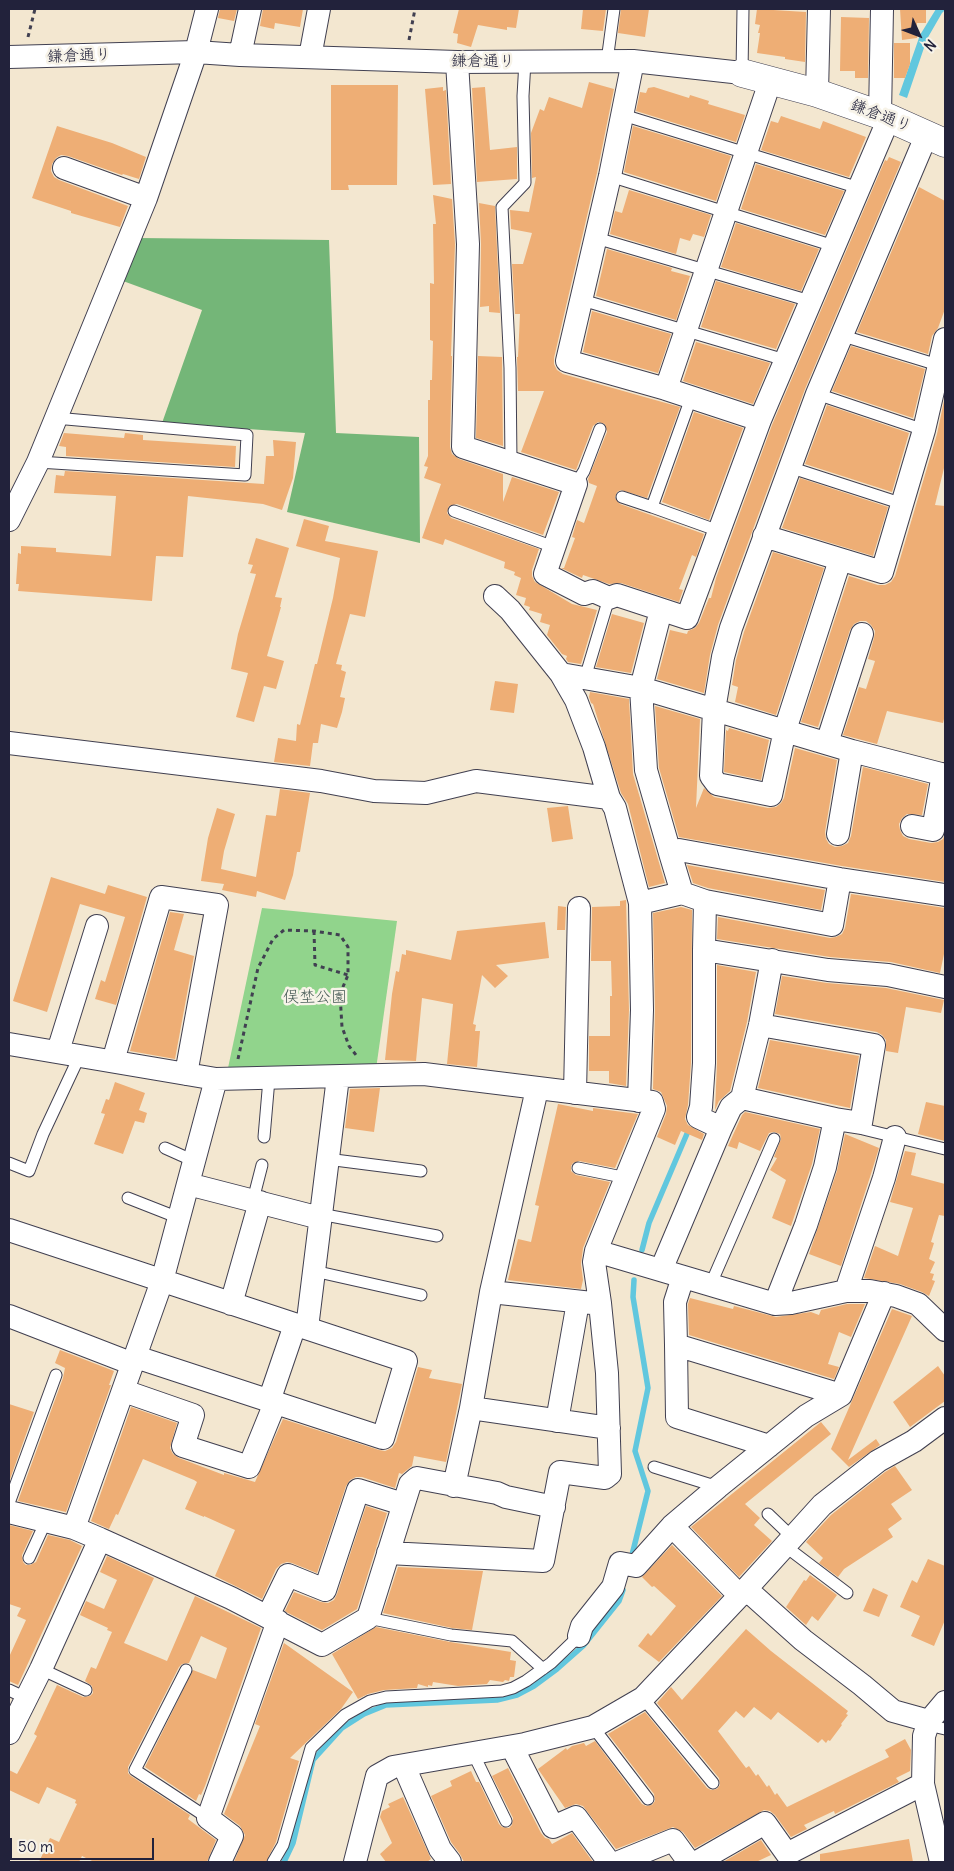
<!DOCTYPE html>
<html>
<head>
<meta charset="utf-8">
<style>
	body { margin:0 }
	#map { position:relative; width:954px; height:1871px; overflow:hidden; background:#f3e7d0; font-family:Delius,sans-serif }
	canvas { display:block }
	.frame { position:absolute; inset:0; border:10px solid #22223b; pointer-events:none }
	.north { position:absolute; left:894px; top:10px; width:50px; height:50px; -webkit-text-stroke:4px #f7f3e8; paint-order:stroke; rotate:133deg; font-size:14px; font-weight:700; line-height:20px; text-align:center; color:#22223b }
	.north::after { content:''; display:block; margin:auto; width:18px; height:22px; background:#22223b; clip-path:polygon(50% 0,100% 100%,50% 72%,0 100%) }
	.scale { position:absolute; left:10px; top:1838px; width:144px; height:22px; box-sizing:border-box; border:2px solid #22223b; border-top:0; padding-left:6px; font-size:15px; line-height:18px; white-space:nowrap; color:#22223b; -webkit-text-stroke:4px #f7f3e8; paint-order:stroke }
</style>
</head>
<body>
<div id="map">
<canvas width="954" height="1871"></canvas>
<div class="frame"></div>
<div class="north">N</div>
<div class="scale">50 m</div>
</div>
<script>
const ctx = document.querySelector('canvas').getContext('2d');
ctx.lineJoin = 'round';
function paint(path, color) { ctx.fillStyle = color; ctx.fill(path, 'evenodd'); }
const shape = rows => new Path2D(rows.map(r => 'M' + r).join(''));
function trace(path, color, width, dash) { ctx.strokeStyle = color; ctx.lineWidth = width; ctx.lineCap = dash ? 'butt' : 'round'; ctx.setLineDash(dash || []); ctx.stroke(path); }
function label(font, color, halo, rows, align = 'center') {
  ctx.font = font + ' Delius,"Klee One",sans-serif'; ctx.lineWidth = 5; ctx.setLineDash([]); ctx.textBaseline = 'middle'; ctx.strokeStyle = halo; ctx.fillStyle = color; for (const [text, x, y, turn = 0] of rows) {
    ctx.save(); ctx.translate(x, y); ctx.rotate((+turn || 0) * Math.PI / 180); ctx.textAlign = isNaN(turn) ? turn : align; if (halo) ctx.strokeText(text, 0, 0); ctx.fillText(text, 0, 0); ctx.restore();
  }
}
const green = shape([
	[262,908,397,921,376,1069,228,1068]
]);
const forest = shape([
	[138,238,329,240,336,433,419,437,420,543,287,512,305,433,162,423,202,310,123,281]
]);
const water = shape([
	[936,9,945,9,945,10,942,13,927,39,907,98,899,95,920,35]
]);
const stream = shape([
	[642,1250,649,1223,689,1129],
	[631,1559,648,1491,635,1451,648,1388,633,1297,634,1280],
	[284,1862,293,1843,313,1760,342,1728,364,1714,386,1705,497,1700,517,1695,534,1686,557,1669,583,1646,619,1601,623,1590]
]);
const building = shape([
	[220,9,237,9,234,21,218,18],
	[263,9,303,9,300,27,275,23,274,29,260,26],
	[459,9,519,9,516,28,507,27,507,30,478,25,471,47,457,43,458,34,453,33],
	[583,9,606,9,603,31,581,29],
	[621,9,649,9,645,37,618,33],
	[757,9,806,12,805,62,785,59,785,57,757,53,760,33,758,33,760,25,755,24],
	[900,9,926,9,926,23,917,23,917,38,902,40],
	[841,17,869,18,868,78,855,78,855,71,840,71],
	[894,43,910,43,910,64,905,78,894,78],
	[589,82,614,89,597,173,554,358,554,364,557,370,563,374,680,407,647,498,621,490,617,492,615,498,620,504,704,534,696,557,692,555,679,589,683,590,679,602,621,583,609,584,583,575,582,578,561,568,564,568,575,538,572,537,577,520,584,523,597,486,589,483,588,479,607,432,605,424,598,422,593,426,576,470,521,452,544,391,518,391,517,357,518,357,520,314,515,314,512,264,523,264,532,233,511,229,510,210,529,212,536,177,532,178,531,133,540,109,544,111,549,97,582,108],
	[331,85,398,85,397,185,348,185,349,190,331,190],
	[443,87,443,91,446,90,451,184,433,185,425,89],
	[485,87,490,150,517,147,517,179,477,182,472,88],
	[654,87,689,98,690,95,709,101,708,104,745,115,736,142,636,111,640,92,646,93,648,88],
	[781,116,820,129,823,121,866,137,849,177,761,150,771,121,778,123],
	[57,126,112,143,146,157,139,179,123,174,122,175,68,156,61,155,56,158,52,164,51,171,54,177,59,180,128,206,120,227,71,213,71,211,32,198],
	[633,126,731,156,716,201,624,172],
	[889,157,901,162,805,389,752,532,718,625,710,655,704,693,657,679,670,630,687,634,688,631,695,628,699,623,709,598,711,598,716,578,772,425,885,160,887,161],
	[756,164,844,191,825,235,741,209],
	[919,187,945,201,945,309,938,328,932,336,928,354,857,332],
	[629,190,711,215,704,237,693,234,690,241,680,238,676,254,610,234,615,211,622,213],
	[433,195,452,199,455,244,451,356,452,356,450,447,452,454,459,459,503,474,503,502,512,477,559,492,543,535,457,504,449,506,447,513,451,518,539,549,532,570,532,576,535,582,572,604,597,610,581,664,568,662,566,659,567,656,562,654,547,635,550,625,540,622,542,614,529,610,530,607,524,605,526,598,516,595,521,578,514,575,515,572,504,568,505,562,445,539,443,545,422,538,441,484,424,478,428,467,424,466,428,456,428,400,430,400,430,380,432,380,433,341,430,340,430,283,434,284,433,224,436,224],
	[479,203,495,206,500,313,489,312,489,306,480,307,481,244],
	[736,223,819,249,801,291,721,267],
	[607,249,672,268,671,271,690,276,676,320,596,296],
	[716,281,795,304,776,349,701,327],
	[592,311,671,334,658,373,583,352],
	[696,342,770,363,753,404,683,381],
	[851,346,925,369,913,418,832,391],
	[478,356,502,357,503,446,476,438],
	[945,396,945,464,935,505,945,506,945,715,943,723,887,711,877,744,843,735,859,687,866,689,875,661,868,659,874,638,875,631,871,625,866,621,860,621,854,624,850,630,818,727,801,722,849,576,878,585,885,585,891,582,895,576,937,434],
	[827,405,909,433,892,492,805,464],
	[694,412,743,428,709,520,662,502],
	[64,433,124,438,125,433,143,435,143,440,236,446,235,467,66,456,66,447,59,446],
	[273,440,296,442,293,478,282,510,263,504,188,496,183,557,156,556,152,601,18,591,19,584,16,584,18,553,21,554,21,546,56,548,56,552,111,556,116,496,54,493,56,475,64,476,65,471,264,484,266,456,274,456],
	[800,478,888,507,873,556,782,528],
	[304,519,329,526,325,541,378,551,365,617,350,614,336,664,342,665,341,670,346,672,340,697,345,698,342,712,337,728,321,724,318,743,313,743,310,766,274,762,278,738,296,741,297,724,300,725,315,664,317,664,333,598,340,558,296,546],
	[256,538,289,548,275,597,282,598,280,607,281,607,267,656,284,661,276,689,264,686,254,722,236,717,248,673,231,669,238,634,256,574,250,573,253,565,248,564],
	[773,552,824,568,776,715,735,702,738,687,732,685,736,660,744,632],
	[612,614,644,623,631,673,596,667],
	[495,681,518,684,514,713,490,710],
	[590,692,629,699,633,774,665,883,649,887,628,804,621,793,593,704,591,703,589,697],
	[655,706,700,719,696,808,704,788,714,797,768,808,776,807,781,803,784,798,795,748,837,760,825,832,826,839,829,844,835,847,842,846,848,843,851,836,863,767,928,784,922,815,907,814,902,818,899,824,900,830,903,836,909,839,931,843,938,842,943,839,945,834,945,882,842,866,679,837,659,768],
	[729,728,769,740,761,780,724,772,726,730,728,731],
	[280,789,310,793,300,852,297,852,293,875,285,900,257,891,256,897,222,890,224,884,201,881,208,838,217,808,235,814,224,851,221,869,256,877,266,815,276,816],
	[568,806,573,839,552,842,547,808],
	[687,865,825,890,821,910,708,888,693,883],
	[51,877,105,894,108,885,147,897,116,1005,95,999,101,980,105,982,125,917,80,904,47,1012,13,1001],
	[851,894,945,908,945,954,944,954,940,973,891,962,830,957,717,939,718,917,830,938,836,937,842,934,845,928],
	[626,900,629,1010,626,1086,609,1083,609,1071,589,1071,589,1036,610,1036,610,996,612,996,611,961,591,961,592,907,620,906,620,901],
	[558,906,566,907,565,930,557,930],
	[681,907,692,910,691,1063,688,1105,685,1119,688,1125,704,1134,702,1140,681,1131,675,1145,657,1137,666,1114,667,1106,661,1092,653,1089,655,1010,653,913],
	[170,912,184,914,174,950,194,956,175,1059,130,1051],
	[545,922,549,958,496,965,508,976,495,988,482,975,473,1024,476,1025,475,1031,480,1031,477,1067,447,1064,453,1004,422,998,416,1061,385,1060,392,994,396,971,399,972,402,954,406,955,406,950,451,960,457,931],
	[717,965,756,972,747,1022,730,1091,719,1101,715,1110,717,1063],
	[782,976,827,983,886,988,944,1000,941,1013,906,1007,898,1053,886,1051,886,1040,882,1035,877,1032,775,1014],
	[770,1040,859,1056,850,1108,758,1088],
	[115,1082,145,1093,139,1110,147,1113,144,1123,135,1121,123,1154,94,1144,105,1114,101,1113,106,1099,109,1100],
	[380,1088,374,1132,345,1128,350,1089],
	[926,1102,945,1106,945,1141,918,1134],
	[558,1104,593,1111,593,1108,638,1114,615,1168,579,1161,573,1163,571,1166,571,1171,576,1175,610,1182,583,1248,581,1264,583,1280,581,1289,508,1280,518,1239,531,1242,539,1206,535,1205],
	[745,1112,820,1129,812,1164,791,1226,772,1218,786,1180,770,1170,777,1158,774,1157,781,1139,780,1134,774,1132,769,1133,760,1151,739,1142,737,1149,728,1146,742,1115],
	[845,1134,879,1148,871,1174,841,1266,809,1254,837,1171],
	[905,1151,916,1153,911,1175,945,1184,945,1216,939,1215,931,1242,934,1243,929,1259,935,1262,930,1273,934,1274,932,1280,935,1281,929,1296,922,1292,900,1284,864,1278,875,1246,898,1256,913,1208,890,1202],
	[690,1298,733,1309,734,1306,776,1317,811,1312,819,1315,821,1310,847,1304,865,1304,851,1337,839,1332,828,1364,839,1367,834,1379,689,1335,688,1304],
	[892,1309,912,1316,848,1460,876,1439,880,1445,849,1467,831,1449],
	[60,1350,114,1371,109,1385,111,1385,66,1512,18,1501,63,1378,65,1368,55,1363],
	[938,1366,945,1376,945,1401,910,1427,893,1402],
	[418,1367,432,1370,429,1378,462,1384,446,1462,414,1456,412,1466,402,1474,399,1473,395,1488,362,1477,356,1477,350,1480,346,1486,317,1573,292,1563,287,1562,281,1564,276,1569,262,1599,215,1576,235,1530,204,1516,204,1517,185,1509,197,1482,194,1480,143,1459,118,1515,116,1514,109,1529,91,1521,131,1407,177,1423,170,1448,173,1454,179,1458,224,1475,224,1473,255,1482,283,1419,379,1450,385,1451,392,1448,396,1442],
	[9,1404,34,1412,9,1482],
	[821,1422,831,1434,745,1504,760,1518,754,1525,772,1541,739,1577,691,1527],
	[895,1466,912,1490,891,1504,902,1519,888,1529,893,1537,844,1569,838,1577,819,1563,823,1558,806,1542,831,1515,885,1472],
	[366,1506,387,1513,357,1609,322,1630,288,1613,285,1611,294,1592,321,1602,328,1603,334,1600,337,1594],
	[9,1525,33,1531,22,1555,23,1562,26,1565,30,1565,36,1562,48,1535,70,1540,82,1546,18,1685,9,1681,9,1657,26,1620,17,1616,21,1608,9,1604],
	[672,1545,722,1596,659,1662,638,1646,648,1633,651,1636,676,1606,654,1586,652,1587,642,1577],
	[107,1556,154,1578,124,1643,167,1661,195,1596,261,1628,205,1786,201,1795,199,1794,196,1801,145,1767,193,1670,216,1679,227,1648,201,1636,189,1663,182,1664,179,1667,128,1767,128,1773,131,1776,190,1815,188,1819,216,1840,207,1862,94,1862,82,1856,79,1862,39,1862,50,1838,59,1842,77,1804,75,1803,76,1800,47,1787,39,1804,9,1790,9,1770,17,1774,23,1763,37,1736,34,1734,57,1685,83,1697,90,1696,93,1693,92,1686,85,1681,91,1667,96,1669,112,1632,107,1630,108,1628,80,1615,86,1601,104,1609,117,1580,100,1572],
	[928,1559,945,1566,945,1620,934,1646,911,1636,920,1616,900,1607,912,1580,917,1583],
	[398,1567,483,1571,472,1630,452,1628,383,1613],
	[810,1575,837,1595,818,1621,812,1616,806,1625,786,1607,804,1580,806,1581],
	[873,1588,888,1595,879,1617,863,1611],
	[376,1627,450,1642,511,1652,510,1660,516,1661,514,1677,510,1677,509,1681,505,1680,503,1682,490,1680,487,1684,458,1686,433,1682,432,1686,428,1685,428,1687,418,1684,417,1688,384,1690,368,1694,358,1699,332,1654],
	[746,1629,771,1651,848,1711,846,1714,848,1715,841,1724,842,1725,830,1741,828,1740,826,1743,822,1739,818,1743,778,1712,771,1720,754,1707,744,1718,736,1711,718,1731,746,1768,749,1766,756,1776,758,1774,767,1787,769,1785,775,1795,777,1793,787,1807,889,1757,885,1750,905,1739,911,1750,910,1771,896,1778,899,1782,835,1814,834,1811,804,1825,807,1829,791,1837,775,1815,770,1811,764,1810,695,1848,683,1832,673,1827,616,1849,583,1806,576,1804,565,1808,538,1769,566,1748,567,1750,572,1746,584,1743,586,1746,595,1741,642,1804,646,1806,652,1805,655,1801,654,1794,608,1734,645,1712,707,1788,711,1790,717,1789,720,1785,719,1778,657,1703,671,1687,682,1700],
	[284,1643,353,1692,341,1709,290,1758,299,1761,276,1842,266,1862,234,1862,245,1835,240,1826,224,1814,260,1726,255,1724],
	[508,1768,541,1833,545,1838,549,1839,552,1844,572,1833,593,1862,464,1862,460,1854,451,1842,431,1796,452,1786,450,1781,471,1771,476,1782,479,1782,499,1824,502,1827,509,1828,512,1825,513,1818,492,1776],
	[403,1797,431,1859,427,1862,386,1862,380,1854,392,1843,380,1817,382,1811,390,1807,388,1804],
	[909,1839,913,1862,820,1862,820,1854],
	[761,1840,771,1855,756,1862,723,1862]
]);
const path = shape([
	[28,37,35,9],
	[409,40,415,9],
	[314,931,315,965,348,975],
	[238,1059,258,968,273,939,284,930,314,931,340,935,348,947,348,975,340,994,342,1027,349,1046,356,1055]
]);
const lane = shape([
	[607,61,614,9],
	[742,73,743,9],
	[623,115,859,188],
	[610,176,834,246],
	[596,238,810,301],
	[582,300,785,360],
	[840,335,938,365],
	[817,394,924,430],
	[691,398,652,507,719,531],
	[38,462,245,475,247,435,55,418],
	[511,462,510,368,502,207,525,183,523,96,525,61],
	[789,467,903,504],
	[576,484,584,471,600,429],
	[622,497,652,507],
	[454,511,554,547],
	[585,678,609,598],
	[861,1123,863,1129,945,1149],
	[264,1137,269,1079],
	[165,1148,194,1161],
	[327,1159,421,1171],
	[9,1163,29,1171,43,1134,80,1055],
	[578,1168,627,1178],
	[128,1198,179,1218],
	[253,1200,262,1165],
	[320,1214,437,1236],
	[314,1271,421,1295],
	[710,1286,774,1139],
	[654,1467,718,1487],
	[9,1503,56,1375],
	[768,1514,792,1537],
	[785,1546,847,1593],
	[29,1558,46,1521],
	[368,1618,451,1635,512,1641,543,1669],
	[41,1669,86,1690],
	[186,1670,135,1770,208,1818],
	[9,1690,26,1698],
	[643,1698,713,1783],
	[928,1725,945,1729],
	[593,1727,648,1799],
	[473,1753,506,1821],
	[273,1862,283,1845,311,1748,345,1715,370,1701,386,1697,502,1691,513,1688,526,1681,551,1663,579,1636]
]);
const street = shape([
	[240,55,250,9],
	[9,57,196,52,240,55,457,62,633,61,742,73],
	[310,57,319,9],
	[633,61,610,176,567,361,666,389,760,420],
	[457,62,468,244,463,447,576,484,545,574,584,594,593,591,609,598,617,595,687,618,760,420,889,118],
	[817,93,819,9],
	[880,115,882,9],
	[64,168,146,198],
	[666,389,771,79],
	[9,520,38,462,146,198,196,52,207,9],
	[764,536,882,572,924,430,945,339],
	[840,560,785,730,771,795,717,784,711,776,714,710,723,657,731,628,817,394,927,134],
	[495,596,510,610,561,674],
	[661,610,641,688,646,770,670,853,679,850,840,879,945,895],
	[9,743,321,781,374,791,426,793,476,781,609,798],
	[827,743,862,634],
	[912,826,933,830,943,774],
	[838,834,852,751],
	[670,853,682,893],
	[640,903,682,893,705,901],
	[704,950,705,901,832,925,840,879],
	[772,960,760,1025,742,1098,835,1119,825,1167,806,1225,775,1304],
	[760,1025,874,1045,861,1123,835,1119],
	[9,1044,216,1079,424,1074,652,1102,654,1109,596,1251,594,1262,600,1303,607,1373,610,1474,605,1478,560,1472,543,1561,388,1553],
	[58,1051,97,926],
	[113,1061,161,897,217,905,186,1074],
	[537,1089,491,1292,471,1408,609,1428],
	[575,1093,579,908],
	[639,1101,642,1010,640,903,615,808,609,798,594,747,576,700,561,674,641,688,852,751,945,775],
	[721,1128,698,1117,701,1107,704,1063,704,950,828,970,888,975,945,987],
	[188,1184,320,1218],
	[9,1230,406,1361,383,1438,136,1357],
	[596,1251,775,1304,791,1303,846,1291,870,1291,896,1296,918,1304,945,1330],
	[661,1270,721,1128,731,1107,742,1098],
	[846,1291,884,1178,895,1137],
	[491,1292,592,1303],
	[231,1304,260,1202],
	[9,1316,133,1364],
	[307,1328,338,1077],
	[676,1345,675,1302,683,1277],
	[124,1391,193,1415,183,1446,249,1467,275,1403],
	[269,1401,295,1325],
	[557,1421,578,1302],
	[769,1446,677,1417,676,1345,841,1395],
	[454,1486,471,1408],
	[9,1512,74,1528,100,1539,231,1598,322,1645,368,1618,410,1484,417,1478,497,1493,506,1497,554,1507],
	[672,1526,740,1596],
	[74,1528,162,1281,216,1079],
	[746,1589,803,1640,862,1685,893,1711,929,1721],
	[268,1616,288,1575,325,1590,358,1490,403,1504],
	[579,1636,582,1626,613,1587,620,1563,636,1566,672,1526,718,1487,806,1416,841,1395,884,1293],
	[9,1733,41,1669,100,1539],
	[512,1747,553,1827,576,1817,609,1862],
	[404,1766,440,1849,450,1862],
	[220,1862,232,1836,208,1818,278,1621],
	[355,1862,377,1776,393,1767,525,1744,593,1727,643,1698,746,1589,822,1505,878,1461,914,1441,945,1418],
	[619,1862,673,1840,689,1862],
	[697,1862,765,1823,787,1854,923,1784],
	[941,1862,923,1784,924,1736,929,1721,945,1702]
]);
const secondary = shape([
	[742,73,817,93,889,118,945,143]
]);
const streetNames = [
	["鎌倉通り",79,56,-2],
	["鎌倉通り",483,61],
	["鎌倉通り",881,116,21]
];
const parkNames = [
	["俣埜公園",315,997]
];
paint(green, '#91d48c');
paint(forest, '#74b678');
paint(water, '#61c7de');
trace(stream, '#61c7de', 5.5);
paint(building, '#eeae75');
trace(lane, '#414051', 13);
trace(street, '#414051', 24);
trace(secondary, '#414051', 29);
trace(path, '#414051', 3, [4, 4]);
trace(lane, '#fff', 11);
trace(street, '#fff', 22);
trace(secondary, '#fff', 28);
label('16px', '#22223b', '#f7f3e8', streetNames);
label('16px', '#435753', '#f7f3e8', parkNames);
</script>
</body>
</html>
